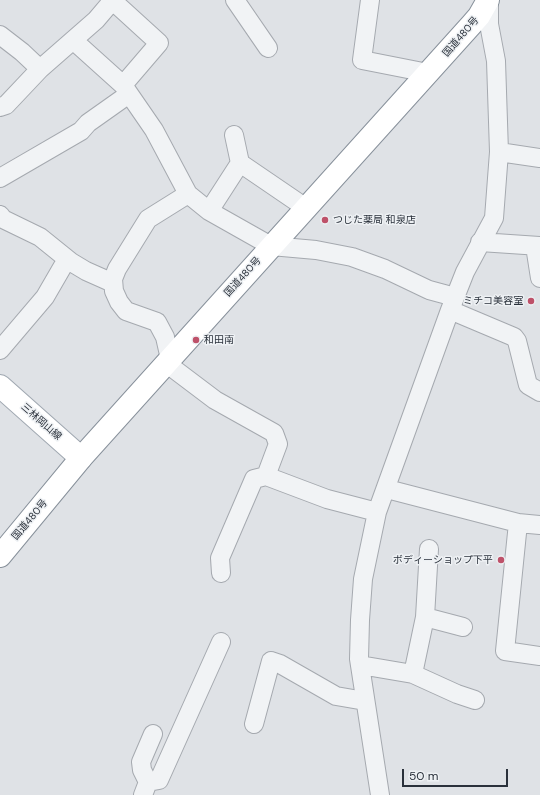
<!DOCTYPE html>
<html>
<head>
<meta charset="utf-8">
<style>
	body { margin:0 }
	#map { position:relative; width:540px; height:795px; overflow:hidden; background:#dfe2e6; font-family:"DM Sans",sans-serif }
	canvas { display:block }
	.scale { position:absolute; left:402px; top:769px; width:106px; height:18px; box-sizing:border-box; border:2px solid #2a313b; border-top:0; padding-left:5px; font-size:12px; line-height:14px; white-space:nowrap; color:#2a313b; -webkit-text-stroke:3px #eef1f4; paint-order:stroke }
</style>
</head>
<body>
<div id="map">
<canvas width="540" height="795"></canvas>
<div class="scale">50 m</div>
</div>
<script>
const ctx = document.querySelector('canvas').getContext('2d');
ctx.lineJoin = 'round';
const shape = rows => new Path2D(rows.map(r => 'M' + r).join(''));
function trace(path, color, width, dash) { ctx.strokeStyle = color; ctx.lineWidth = width; ctx.lineCap = dash ? 'butt' : 'round'; ctx.setLineDash(dash || []); ctx.stroke(path); }
function label(font, color, halo, rows, align = 'center') {
  ctx.font = font + ' "DM Sans","Noto Sans JP",sans-serif'; ctx.lineWidth = 3; ctx.setLineDash([]); ctx.textBaseline = 'middle'; ctx.strokeStyle = halo; ctx.fillStyle = color; for (const [text, x, y, turn = 0] of rows) {
    ctx.save(); ctx.translate(x, y); ctx.rotate((+turn || 0) * Math.PI / 180); ctx.textAlign = isNaN(turn) ? turn : align; if (halo) ctx.strokeText(text, 0, 0); ctx.fillText(text, 0, 0); ctx.restore();
  }
}
const minor = shape([
	[235,0,268,48],
	[370,0,362,60,428,73],
	[113,1,159,43,123,85],
	[0,35,22,52,40,69],
	[73,40,123,85,154,130,188,194,209,211,271,246,316,250,352,257,385,269,429,290,455,297],
	[0,107,6,105,40,69,96,20,113,0],
	[499,152,540,158],
	[240,163,306,208],
	[0,178,81,131,88,123,129,94],
	[209,211,240,163,234,135],
	[0,215,3,219,40,237,71,262,86,271,113,283],
	[480,242,540,246],
	[535,246,540,278],
	[450,310,514,337,517,341,528,385,540,392],
	[0,350,45,297,67,259],
	[170,359,165,337,157,322,126,311,119,302,114,291,113,279,117,269,148,219,188,194],
	[166,363,215,400,274,433,278,444,266,476],
	[387,489,518,523,540,525],
	[518,523,505,651,540,656],
	[221,573,220,558,254,479,266,476,327,499,377,512],
	[425,617,463,627],
	[360,665,413,674,457,694,475,700],
	[413,674,425,617,429,549],
	[254,724,271,661,280,664,336,696,365,701],
	[148,782,142,770,141,762,153,734],
	[143,795,148,782,159,780,221,642],
	[380,795,359,659,360,620,363,579,377,512,450,310,465,272,494,218,499,152,496,61,489,24,489,0]
]);
const major = shape([
	[0,386,81,458]
]);
const highway = shape([
	[0,556,81,458,472,24,479,16,488,0]
]);
const markers = [
	[325,220,4,"#be5169"],
	[531,301,4,"#be5169"],
	[196,340,4,"#be5169"],
	[501,560,4,"#be5169"]
];
const streetNames = [
	["国道480号",461,37,-49],
	["国道480号",243,277,-48],
	["三林岡山線",41,422,41],
	["国道480号",30,520,-50]
];
const poiNames = [
	["つじた薬局 和泉店",333,220],
	["ミチコ美容室",523,301,"right"],
	["和田南",204,340],
	["ボディーショップ下平",493,560,"right"]
];
trace(minor, '#a5a9af', 20);
trace(major, '#9fa7b0', 24);
trace(highway, '#88919b', 24);
trace(minor, '#f1f3f5', 18);
trace(major, '#fff', 22);
trace(highway, '#fff', 22);
for (const [x, y, r, color] of markers) { const dot = new Path2D(); dot.arc(x, y, r, 0, 2 * Math.PI); ctx.fillStyle = color; ctx.fill(dot); trace(dot, '#eef1f4', 1.5); }
label('10px', '#2a313b', '#eef1f4', streetNames);
label('10px', '#2a313b', '#eef1f4', poiNames, 'left');
</script>
</body>
</html>
